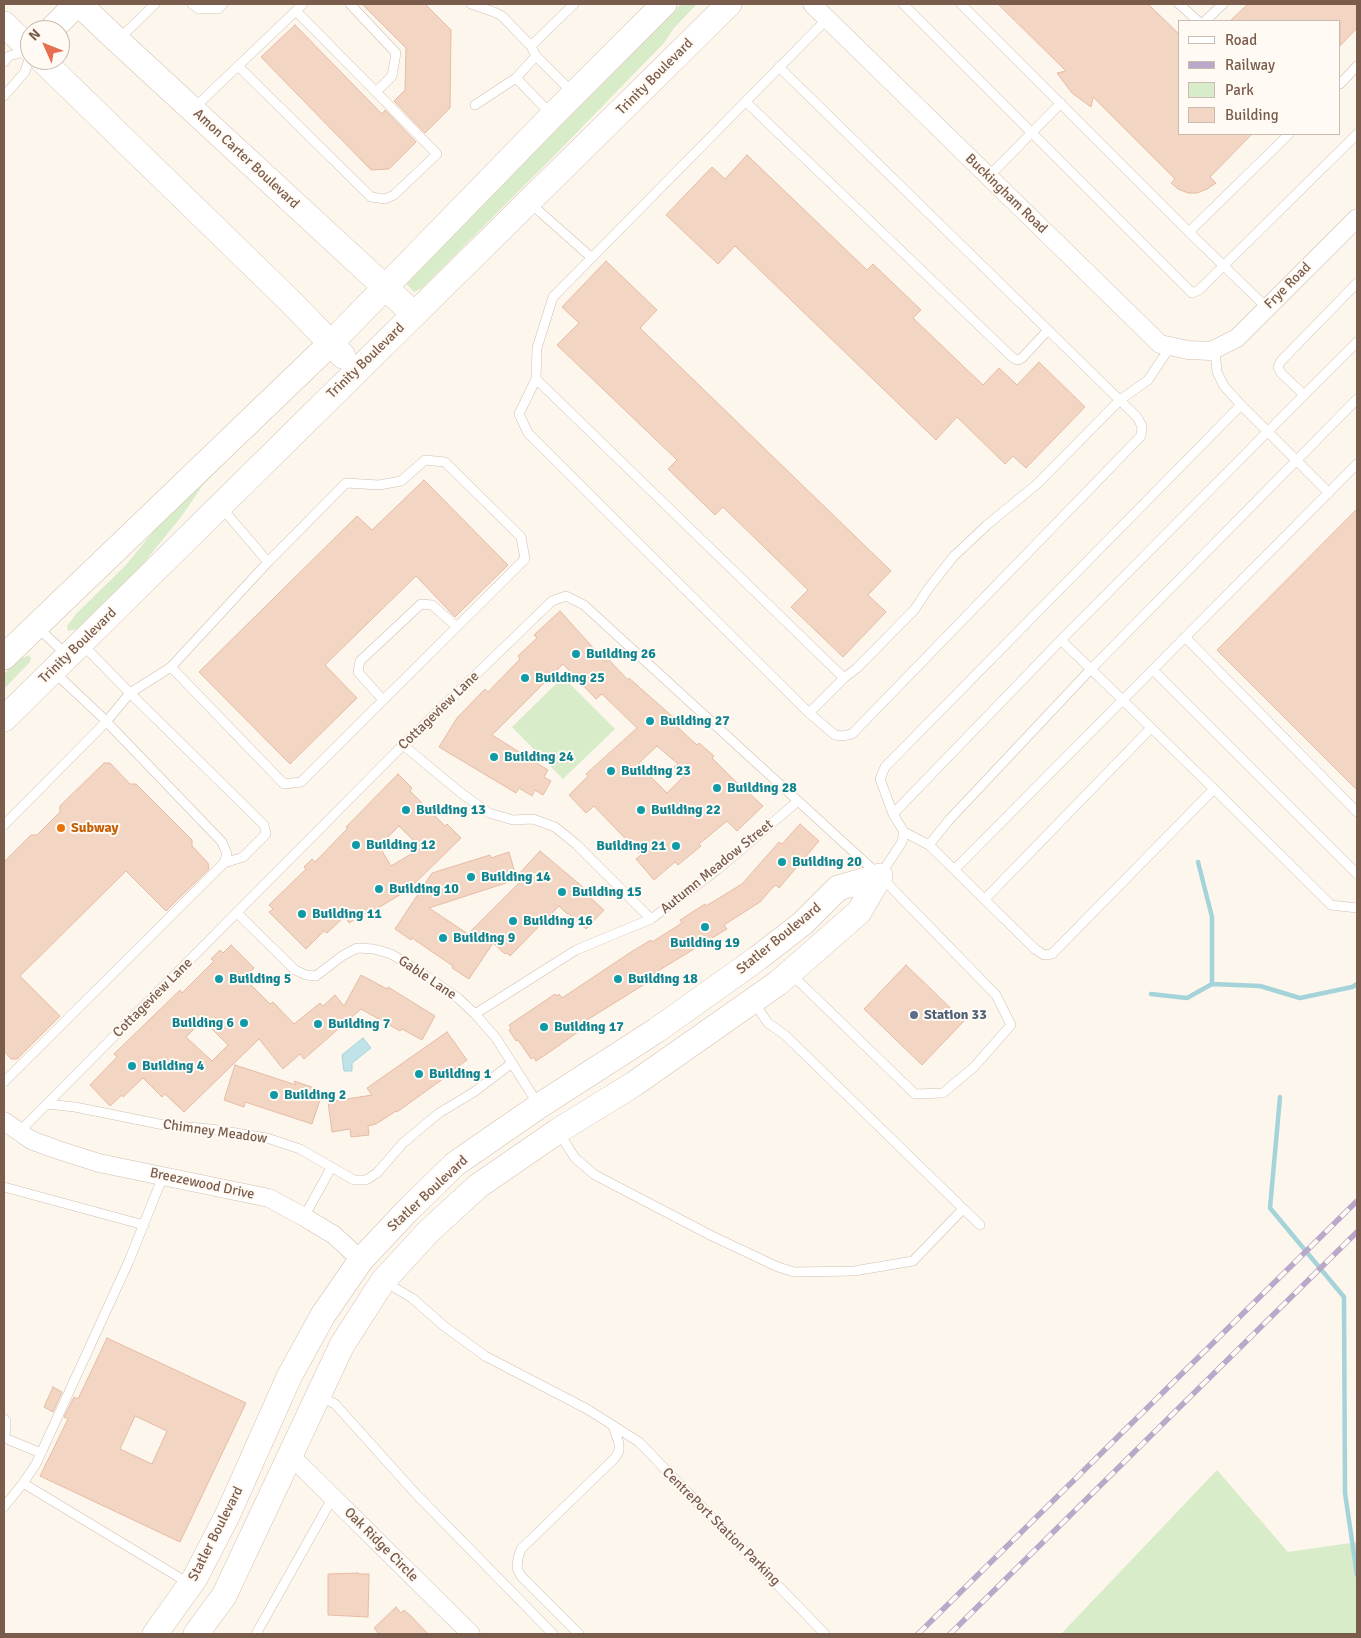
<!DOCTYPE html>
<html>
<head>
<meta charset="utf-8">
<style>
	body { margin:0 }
	#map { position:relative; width:1361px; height:1638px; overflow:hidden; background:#fdf6ec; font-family:Signika,sans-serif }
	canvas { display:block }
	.frame { position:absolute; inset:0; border:5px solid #7a5c4d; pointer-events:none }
	.legend { position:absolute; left:1178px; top:20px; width:162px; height:115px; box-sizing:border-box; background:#fffaf3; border:1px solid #cabbb1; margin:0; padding:6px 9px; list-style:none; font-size:15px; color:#7a5c4d }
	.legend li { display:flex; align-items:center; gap:10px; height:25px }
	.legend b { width:25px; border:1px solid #cabbb1 }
	.north { position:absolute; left:20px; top:20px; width:50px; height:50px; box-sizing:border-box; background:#fffaf3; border:1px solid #cabbb1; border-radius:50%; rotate:314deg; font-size:14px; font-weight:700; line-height:20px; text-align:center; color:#7a5c4d }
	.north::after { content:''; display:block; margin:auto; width:18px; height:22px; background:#e76f51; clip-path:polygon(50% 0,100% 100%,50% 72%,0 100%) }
</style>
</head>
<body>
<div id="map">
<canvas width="1361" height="1638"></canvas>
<div class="frame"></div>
<ul class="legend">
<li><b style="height:6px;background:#fff"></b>Road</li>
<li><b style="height:6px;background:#b9a8c9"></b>Railway</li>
<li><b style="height:14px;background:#d8ecc9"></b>Park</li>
<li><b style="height:14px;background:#f3d5c3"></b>Building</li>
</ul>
<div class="north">N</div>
</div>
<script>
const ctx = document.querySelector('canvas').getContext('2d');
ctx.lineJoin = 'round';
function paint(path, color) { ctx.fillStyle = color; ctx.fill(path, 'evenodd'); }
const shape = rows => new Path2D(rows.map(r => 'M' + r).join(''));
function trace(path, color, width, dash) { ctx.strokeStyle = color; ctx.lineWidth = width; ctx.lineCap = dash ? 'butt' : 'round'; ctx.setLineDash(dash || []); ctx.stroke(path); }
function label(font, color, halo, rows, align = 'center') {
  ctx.font = font + ' Signika,sans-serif'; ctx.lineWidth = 4; ctx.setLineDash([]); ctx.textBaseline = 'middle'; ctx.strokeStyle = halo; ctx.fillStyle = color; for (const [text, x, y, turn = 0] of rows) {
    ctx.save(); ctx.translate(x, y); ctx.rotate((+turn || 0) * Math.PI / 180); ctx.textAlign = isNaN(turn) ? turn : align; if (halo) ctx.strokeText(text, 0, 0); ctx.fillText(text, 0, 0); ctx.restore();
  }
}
const green = shape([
	[681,4,697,4,674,28,664,43,553,157,422,288,414,292,402,279],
	[318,369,203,485,181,517,142,565,77,629,68,631,67,626,76,614,125,566,178,502],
	[29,655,31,658,30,662,4,689,4,674,18,660],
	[563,677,615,729,563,779,512,727],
	[1217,1470,1288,1552,1357,1542,1357,1634,1061,1634]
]);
const water = shape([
	[363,1038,371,1048,352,1063,352,1071,344,1071,342,1055,363,1038]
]);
const stream = shape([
	[1198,862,1212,917,1212,984],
	[1151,994,1187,998,1212,984,1260,986,1300,998,1352,987,1357,984],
	[1280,1097,1270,1208,1344,1297,1345,1493,1357,1575]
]);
const building = shape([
	[362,4,425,4,451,30,450,108,425,133,394,101,405,90,406,48,362,4],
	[998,4,1148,4,1180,35,1180,134,1252,134,1210,177,1216,183,1207,189,1197,193,1188,193,1178,189,1171,183,1175,179,1093,97,1091,107,1072,93,1057,73,1066,71,998,4],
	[1248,4,1357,4,1357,28,1340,46,1340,21,1230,21,1248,4],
	[295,25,382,114,385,110,416,142,389,169,371,170,261,57,295,25],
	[747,155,867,270,873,264,921,310,913,318,983,385,999,368,1017,385,1039,362,1085,407,1026,468,1013,456,1005,464,957,417,936,440,735,246,718,264,666,215,712,167,725,179,747,155],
	[606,261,657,310,640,328,891,571,868,595,886,612,843,657,791,607,808,590,723,507,715,515,668,469,677,460,557,345,579,323,562,307,606,261],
	[424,480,508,565,455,617,416,576,325,665,357,698,290,764,199,672,357,516,372,530,424,480],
	[1357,509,1357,790,1217,650,1357,509],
	[560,611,606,662,608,659,628,680,629,678,674,718,671,721,697,745,699,743,714,756,712,758,747,793,748,792,763,806,737,831,727,821,699,844,701,846,678,865,675,862,654,880,636,859,641,855,594,806,586,813,569,795,588,776,586,774,637,728,602,694,596,699,563,664,492,735,548,770,544,777,551,781,543,795,535,790,532,796,519,788,516,793,439,747,457,718,485,689,488,692,520,659,518,656,537,638,534,635,560,611],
	[657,746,678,764,674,767,684,776,667,793,638,764,657,746],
	[104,763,110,763,130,784,136,784,192,840,192,846,208,863,209,869,166,911,126,871,20,976,60,1016,17,1059,11,1059,4,1051,4,862,31,835,37,835,60,812,60,806,104,763],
	[398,774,412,788,410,791,445,826,447,824,461,838,408,890,373,911,372,909,349,923,345,916,327,933,324,931,306,949,269,912,273,909,269,905,306,869,304,867,312,859,315,862,348,828,346,827,398,774],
	[399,826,421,848,391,866,379,846,399,826],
	[800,824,819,841,779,888,776,885,774,886,760,902,724,925,727,929,643,980,645,984,579,1025,576,1028,578,1032,551,1051,536,1061,533,1057,531,1059,518,1040,516,1041,509,1030,511,1028,509,1025,555,994,557,996,559,994,562,998,631,952,651,940,652,942,682,923,680,920,705,904,706,906,742,884,779,842,782,844,800,824],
	[540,851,584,888,582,890,604,910,586,929,568,913,567,914,559,906,510,956,507,953,505,954,493,943,469,979,452,968,453,966,412,938,411,940,395,929,432,873,490,855,491,858,509,852,516,877,540,851],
	[525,877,468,934,429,908,512,881,525,877],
	[231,945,254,968,244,978,270,1004,273,1002,294,1024,320,1003,323,1006,335,995,344,1006,361,975,387,989,388,987,435,1016,422,1040,402,1029,400,1031,361,1009,304,1059,300,1054,283,1069,259,1039,184,1112,165,1094,162,1097,143,1078,123,1097,122,1095,110,1106,90,1085,117,1057,114,1054,180,990,182,993,214,961,211,959,220,950,223,953,231,945],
	[203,1020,228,1045,212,1061,186,1037,203,1020],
	[906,965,964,1021,922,1065,864,1009,906,965],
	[447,1032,467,1060,453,1070,454,1071,397,1112,396,1111,376,1124,368,1126,369,1135,351,1137,350,1129,332,1132,328,1102,372,1095,367,1088,447,1032],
	[235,1065,296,1085,294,1081,323,1091,312,1124,245,1102,244,1107,224,1100,235,1065],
	[107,1338,246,1403,180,1542,40,1476,68,1419,64,1417,74,1397,78,1399,107,1338],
	[135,1416,167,1431,152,1464,120,1449,135,1416],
	[53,1387,62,1392,53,1412,44,1407,53,1387],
	[358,1573,358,1574,369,1574,368,1617,328,1615,328,1574,358,1573],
	[396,1607,401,1613,404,1610,411,1616,428,1634,379,1634,374,1628,396,1607]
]);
const lane = shape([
	[192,4,199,9,218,9,223,4],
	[471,4,494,12,502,16,531,46,536,56,572,92],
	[903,4,1192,293,1199,290,1357,134],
	[961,4,1189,232,1289,134],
	[1179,4,1198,21],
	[296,11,376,92],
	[1205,21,1223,4],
	[118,40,155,4],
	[531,46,574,4],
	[4,62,9,56,27,51],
	[238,66,371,197,385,199,394,195,437,154,376,92,392,76,396,53,350,4],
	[779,67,1137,417,1142,426,1141,436,852,734,842,736,835,735,809,713,528,433,519,414,536,379,537,348,553,297,827,19],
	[516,78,552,115],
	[1340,84,1357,66],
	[4,96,25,72,30,56],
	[746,102,1013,358,1018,360,1022,358,1048,330],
	[475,105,516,78,536,56],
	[193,109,303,4],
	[988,177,1061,103],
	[530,203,592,258],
	[1189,232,1267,308],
	[1215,348,1217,372,1224,386,1241,405,1329,493],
	[536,379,844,678,809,713],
	[1304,395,1357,342],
	[1241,405,885,767,880,779,893,814,904,832,929,845,1035,949,1044,955,1052,954,1214,789,1331,905,1357,908],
	[37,627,68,656],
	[1185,637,1357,812],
	[82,644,130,693,171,667,284,784,301,782,525,559,521,537,445,462,425,460,401,481,379,485,346,483,268,562,221,507],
	[171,667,268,562],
	[1153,670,1357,874],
	[844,678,857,668,915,609,928,589,953,557,987,525,1037,484,1120,400,1148,380,1170,347],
	[383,700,358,672,360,661,421,604,432,605,457,627],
	[403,745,461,793,489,813,513,820,533,819,555,827,576,844,651,919],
	[1214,789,1061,640,1304,395,1281,373,1278,367,1281,361,1357,283],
	[893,814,1061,640],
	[4,825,106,722,130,693,264,825,266,834,243,857,224,863],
	[929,845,949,820,1091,669,1357,399],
	[955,869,1357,464],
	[881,874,902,842,904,832],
	[985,899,1151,728],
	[237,913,295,970,306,975,316,976,342,956,357,948,374,949,391,954,416,969,458,998,475,1014,496,1038,538,1104],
	[753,1001,768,1023,785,1035,980,1225],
	[475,1014,576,950,651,919,717,870,798,801],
	[4,1082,224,863,227,854,222,842,102,717,54,672],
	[47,1104,75,1107,164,1125,211,1129,267,1138,300,1149,354,1180,366,1180,377,1173,403,1143,439,1113,474,1092,512,1063],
	[19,1132,403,745,552,601,566,596,584,605,880,876,996,995,1011,1025,974,1067,943,1093,915,1094,790,973],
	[559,1133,575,1158,595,1175,712,1236,778,1267,794,1272,854,1271,913,1261,963,1209],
	[4,1187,144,1225],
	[304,1217,331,1168],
	[385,1282,412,1298,444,1326,485,1356,587,1409,639,1442,825,1634],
	[320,1396,335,1404,416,1494,553,1634],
	[4,1419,6,1421,5,1437,9,1440,41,1453],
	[23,1483,190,1584],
	[4,1507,23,1483,36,1464,129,1261,163,1176],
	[256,1634,333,1497],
	[579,1634,521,1576,517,1568,518,1558,521,1549,615,1458,619,1451,619,1443,613,1426]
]);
const street = shape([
	[812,4,1160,344,1188,350,1211,351,1237,338,1357,218],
	[4,1121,31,1140,55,1149,99,1163,269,1198,304,1217,334,1235,361,1260],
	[290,1455,471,1634]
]);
const secondary = shape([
	[79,4,117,40,414,314],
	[4,24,30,49],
	[51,30,77,4],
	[42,60,292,303,343,356],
	[4,657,331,343,552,116,664,4],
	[4,719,729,4],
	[155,1634,195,1578,228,1514,289,1377,323,1315,361,1260,406,1212,455,1164,539,1106,657,1030,758,958,803,923,838,888,880,876],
	[196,1634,224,1596,342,1345,383,1281,428,1232,478,1186,558,1131,634,1084,778,983,859,912,880,876]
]);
const rail = shape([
	[918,1634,1357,1201],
	[950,1634,1357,1232]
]);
const markers = [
	[576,654,5,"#0f9aa8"],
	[525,678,5,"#0f9aa8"],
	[650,721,5,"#0f9aa8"],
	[494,757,5,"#0f9aa8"],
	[611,771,5,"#0f9aa8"],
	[717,788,5,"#0f9aa8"],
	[406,810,5,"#0f9aa8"],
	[641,810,5,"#0f9aa8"],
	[61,828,5,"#e8710a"],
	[356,845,5,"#0f9aa8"],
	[676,846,5,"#0f9aa8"],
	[782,862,5,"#0f9aa8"],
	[471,877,5,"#0f9aa8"],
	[379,889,5,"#0f9aa8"],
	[562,892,5,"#0f9aa8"],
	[302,914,5,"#0f9aa8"],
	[513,921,5,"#0f9aa8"],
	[705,927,5,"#0f9aa8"],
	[443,938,5,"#0f9aa8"],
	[219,979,5,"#0f9aa8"],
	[618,979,5,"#0f9aa8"],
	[914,1015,5,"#5c6f8a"],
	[244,1023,5,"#0f9aa8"],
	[318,1024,5,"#0f9aa8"],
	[544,1027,5,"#0f9aa8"],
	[132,1066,5,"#0f9aa8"],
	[419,1074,5,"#0f9aa8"],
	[274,1095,5,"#0f9aa8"]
];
const streetNames = [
	["Trinity Boulevard",655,77,-45],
	["Amon Carter Boulevard",246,159,43],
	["Buckingham Road",1006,194,44],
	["Frye Road",1288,286,-45],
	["Trinity Boulevard",366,361,-44],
	["Trinity Boulevard",78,646,-44],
	["Cottageview Lane",439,711,-44],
	["Autumn Meadow Street",717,867,-39],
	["Statler Boulevard",779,939,-39],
	["Gable Lane",427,978,34],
	["Cottageview Lane",153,998,-45],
	["Chimney Meadow",215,1132,8],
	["Breezewood Drive",202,1184,12],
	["Statler Boulevard",428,1194,-43],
	["CentrePort Station Parking",721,1527,45],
	["Statler Boulevard",216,1534,-63],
	["Oak Ridge Circle",381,1545,45]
];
const cultureNames = [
	["Building 26",586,654],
	["Building 25",535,678],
	["Building 27",660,721],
	["Building 24",504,757],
	["Building 23",621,771],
	["Building 28",727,788],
	["Building 13",416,810],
	["Building 22",651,810],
	["Building 12",366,845],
	["Building 21",666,846,"right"],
	["Building 20",792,862],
	["Building 14",481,877],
	["Building 10",389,889],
	["Building 15",572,892],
	["Building 11",312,914],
	["Building 16",523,921],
	["Building 9",453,938],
	["Building 19",705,943,"center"],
	["Building 5",229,979],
	["Building 18",628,979],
	["Building 6",234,1023,"right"],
	["Building 7",328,1024],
	["Building 17",554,1027],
	["Building 4",142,1066],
	["Building 1",429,1074],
	["Building 2",284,1095]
];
const foodNames = [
	["Subway",71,828]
];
const serviceNames = [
	["Station 33",924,1015]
];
paint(green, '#d8ecc9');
paint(water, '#bfe3e8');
trace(water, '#a5d3da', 1);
trace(stream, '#a5d3da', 4.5);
paint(building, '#f3d5c3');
trace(building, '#e6bba3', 1);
trace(lane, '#d1beb0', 10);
trace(street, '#d1beb0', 19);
trace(secondary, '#d6c0b0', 26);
trace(lane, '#fff', 9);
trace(street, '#fff', 18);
trace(secondary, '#fff', 25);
trace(rail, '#b9a8c9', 5.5);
trace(rail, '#fffaf3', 4, [11]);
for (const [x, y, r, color] of markers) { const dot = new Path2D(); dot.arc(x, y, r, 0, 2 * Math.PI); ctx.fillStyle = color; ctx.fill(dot); trace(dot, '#fffaf3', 2); }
label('14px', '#7a5c4d', '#fffaf3', streetNames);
label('bold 14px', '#0d838f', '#fffaf3', cultureNames, 'left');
label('bold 14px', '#c56008', '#fffaf3', foodNames, 'left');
label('bold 14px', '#4e5e75', '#fffaf3', serviceNames, 'left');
</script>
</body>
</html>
